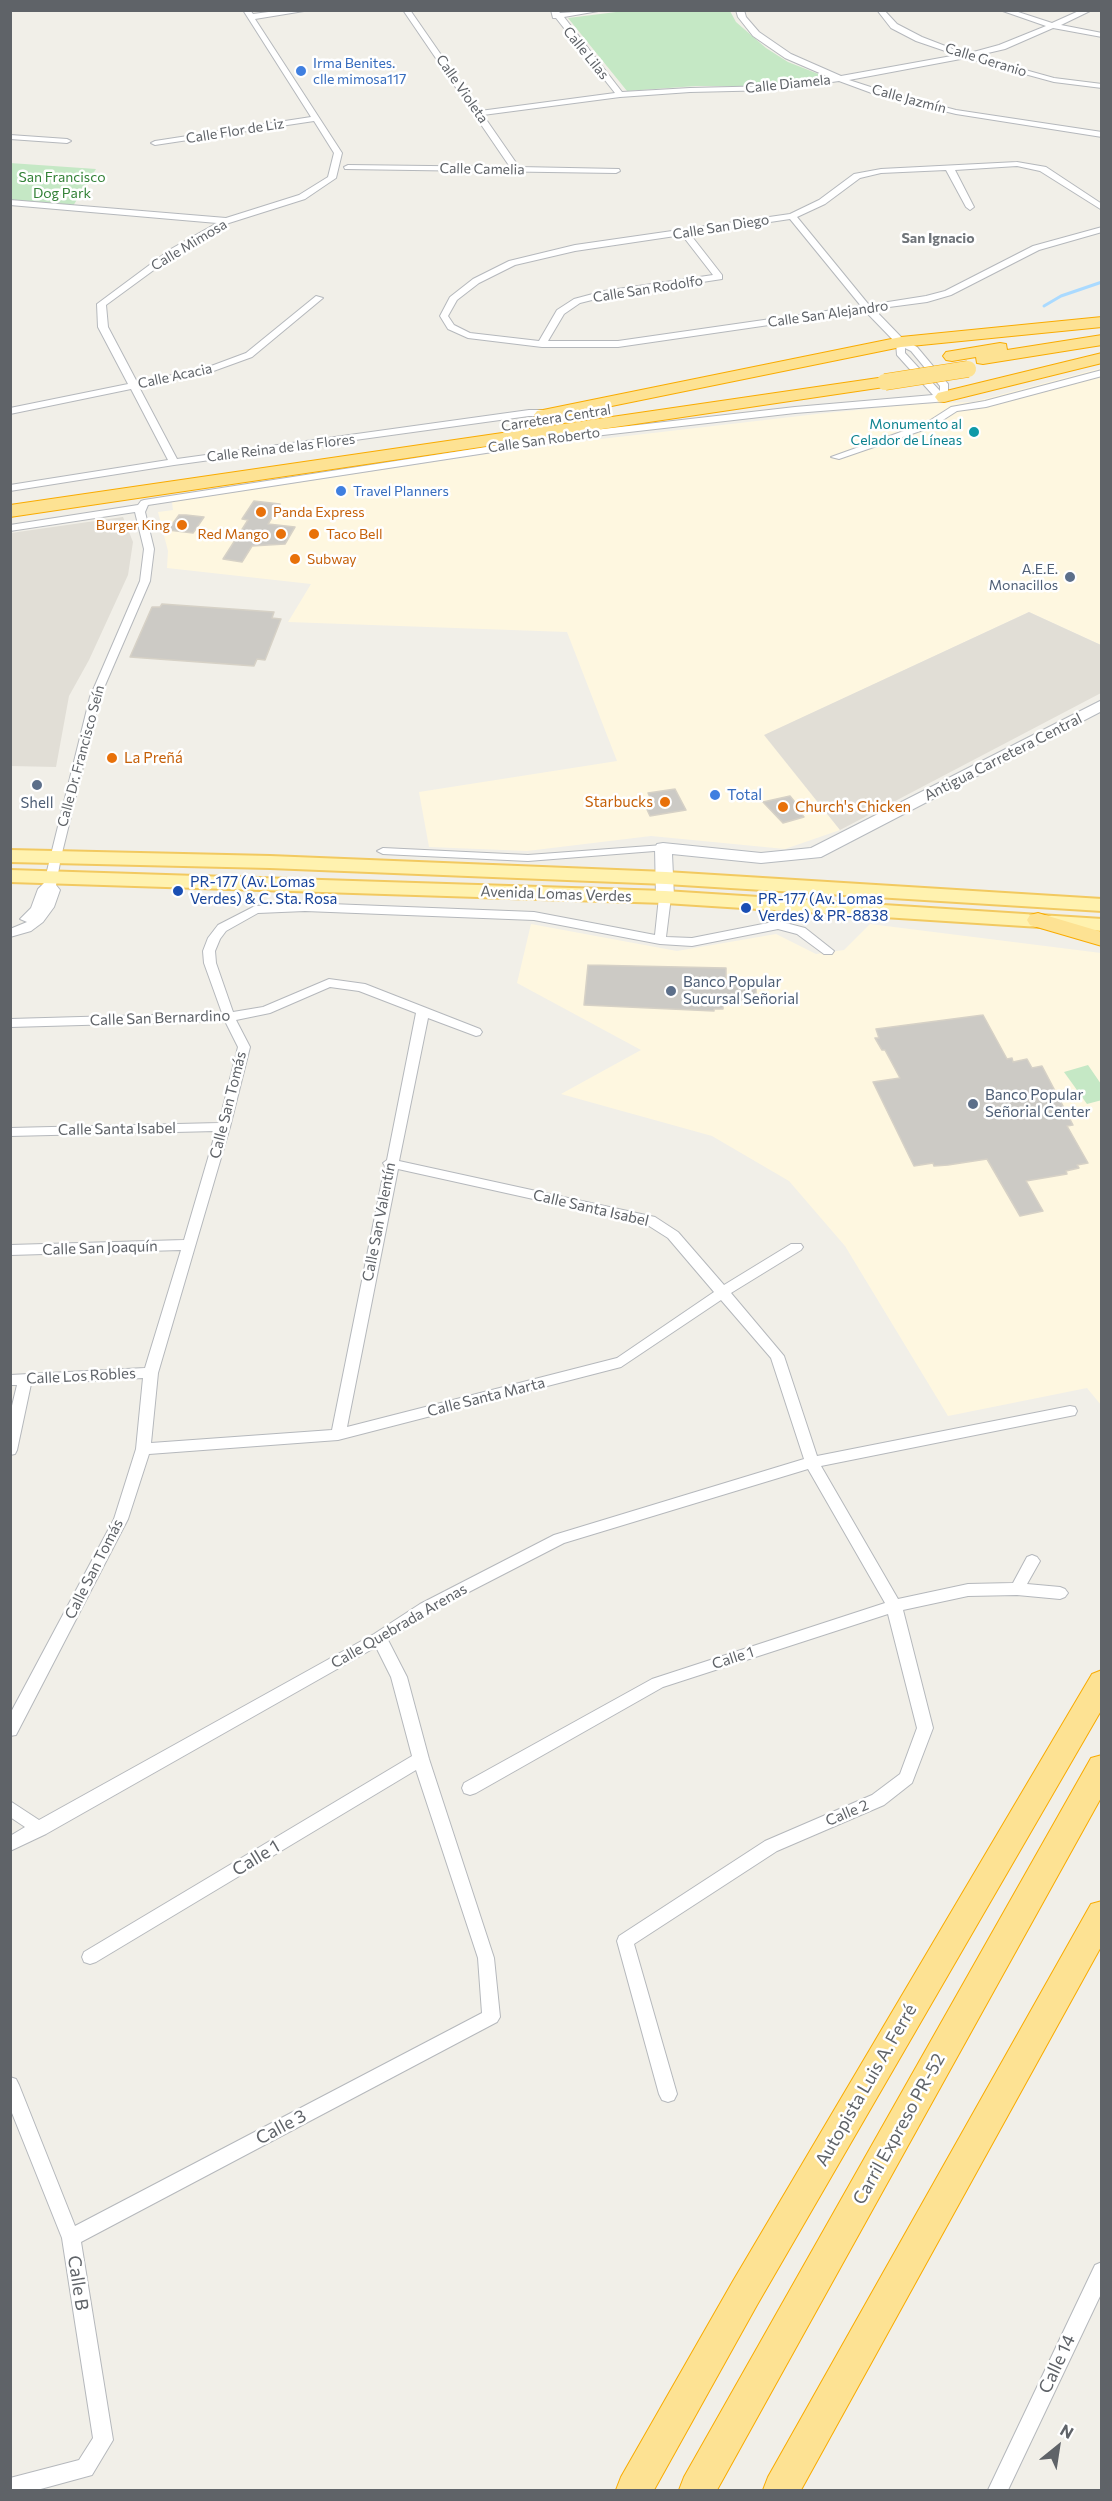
<!DOCTYPE html>
<html>
<head>
<meta charset="utf-8">
<style>
	body { margin:0 }
	#map { position:relative; width:1112px; height:2501px; overflow:hidden; background:#f1efe8; font-family:Commissioner,sans-serif }
	canvas { display:block }
	.frame { position:absolute; inset:0; border:12px solid #5f6368; pointer-events:none }
	.north { position:absolute; left:1028px; top:2417px; width:60px; height:60px; -webkit-text-stroke:4px #fff; paint-order:stroke; rotate:30deg; font-size:16px; font-weight:700; line-height:24px; text-align:center; color:#5f6368 }
	.north::after { content:''; display:block; margin:auto; width:21px; height:27px; background:#5f6368; clip-path:polygon(50% 0,100% 100%,50% 72%,0 100%) }
</style>
</head>
<body>
<div id="map">
<canvas width="1112" height="2501"></canvas>
<div class="frame"></div>
<div class="north">N</div>
</div>
<script>
const ctx = document.querySelector('canvas').getContext('2d');
ctx.lineJoin = 'round';
function paint(path, color) { ctx.fillStyle = color; ctx.fill(path, 'evenodd'); }
const shape = rows => new Path2D(rows.map(r => 'M' + r).join(''));
function trace(path, color, width, dash) { ctx.strokeStyle = color; ctx.lineWidth = width; ctx.lineCap = dash ? 'butt' : 'round'; ctx.setLineDash(dash || []); ctx.stroke(path); }
function label(font, color, halo, rows, align = 'center') {
  ctx.font = font + ' Commissioner,sans-serif'; ctx.lineWidth = 5; ctx.setLineDash([]); ctx.textBaseline = 'middle'; ctx.strokeStyle = halo; ctx.fillStyle = color; for (const [text, x, y, turn = 0] of rows) {
    ctx.save(); ctx.translate(x, y); ctx.rotate((+turn || 0) * Math.PI / 180); ctx.textAlign = isNaN(turn) ? turn : align; if (halo) ctx.strokeText(text, 0, 0); ctx.fillText(text, 0, 0); ctx.restore();
  }
}
const commercial = shape([
	[1101,368,1101,645,1029,612,765,735,840,830,785,849,651,836,527,851,429,847,419,792,617,761,567,632,288,622,311,584,167,568,168,551,158,512,173,510,172,502,540,446,817,414,916,404,973,402],
	[531,924,677,951,776,934,816,954,844,950,870,924,1101,953,1101,1405,1087,1388,948,1416,845,1246,789,1181,712,1136,561,1094,641,1050,517,983]
]);
const education = shape([
	[123,517,133,542,128,575,89,660,69,696,56,767,11,766,11,533],
	[1029,612,1101,645,1101,693,840,830,764,735]
]);
const green = shape([
	[632,10,730,11,736,22,766,48,788,62,821,75,820,79,773,86,696,86,627,91,568,18],
	[10,163,96,169,73,206,11,201],
	[1088,1065,1101,1084,1102,1100,1087,1104,1064,1072]
]);
const stream = shape([
	[1044,306,1061,296,1102,282]
]);
const building = shape([
	[254,501,280,504,268,524,295,527,285,544,252,546,242,562,223,559,248,520,242,519,254,501],
	[179,515,186,515,204,517,193,533,168,530,179,515],
	[162,604,274,612,272,618,281,619,265,660,257,659,254,666,130,657,152,607,160,607,162,604],
	[675,789,686,810,650,816,644,803,652,802,648,793,675,789],
	[790,796,802,811,799,811,804,817,783,823,763,802,790,796],
	[588,965,726,968,726,980,756,981,756,1001,723,1000,723,1009,714,1009,714,1011,584,1005,588,965],
	[983,1015,1007,1059,1012,1058,1013,1062,1027,1059,1032,1068,1042,1066,1073,1125,1067,1126,1088,1163,1077,1165,1079,1168,1066,1171,1067,1174,1026,1181,1043,1211,1020,1216,987,1159,948,1165,934,1166,933,1163,914,1166,873,1082,900,1078,885,1050,882,1050,875,1038,879,1038,876,1029,983,1015]
]);
const street = shape([
	[243,10,250,10,253,14,284,10,310,10,255,19,342,153,336,178,305,199,229,223,177,253,106,305,108,327,137,382,203,369,246,353,316,296,323,298,252,357,208,373,139,387,177,459,529,410,552,410,557,413,552,416,529,416,174,465,10,491,10,485,168,460,131,389,10,414,10,408,128,384,98,327,97,304,171,249,217,223,10,205,10,200,226,218,299,195,328,177,334,153,314,121,155,145,151,143,155,141,311,117,243,10],
	[403,10,410,10,480,111,615,93,556,18,553,18,551,10,558,10,560,13,604,10,564,17,622,92,690,88,775,86,831,78,785,58,753,36,738,17,736,10,744,10,746,17,759,32,791,54,841,76,957,55,916,41,891,28,877,10,884,10,897,24,922,37,966,54,999,45,1046,26,1000,10,1012,10,1052,23,1081,10,1092,10,1061,25,1102,33,1102,37,1053,28,1005,49,975,56,1054,78,1102,84,1102,88,1054,82,966,58,849,80,883,91,956,110,1102,132,1102,137,956,114,877,95,839,81,775,90,690,92,620,97,483,115,519,167,619,169,620,171,616,173,345,169,344,167,348,165,510,167,403,10],
	[10,135,67,139,71,141,67,143,10,139,10,135],
	[1017,162,1046,167,1102,204,1102,210,1040,171,1017,166,955,170,974,207,970,210,966,207,946,170,881,173,860,178,825,204,797,217,869,305,926,296,945,291,1033,246,1102,227,1102,232,1039,250,951,295,927,302,874,309,904,340,917,347,948,384,948,401,795,413,603,435,148,505,145,512,154,549,150,581,100,697,61,857,56,885,60,890,54,907,43,922,31,931,10,937,10,929,27,922,20,919,31,908,38,889,44,883,90,697,140,581,144,549,135,512,10,531,10,525,138,505,141,501,144,500,603,429,795,407,933,395,897,355,896,343,865,311,618,347,542,347,468,338,448,329,440,316,450,297,473,279,509,261,575,245,790,214,819,200,854,174,881,169,1017,162],
	[790,219,861,306,618,341,548,341,564,314,580,303,604,297,722,279,722,275,690,234,790,219],
	[682,235,713,275,604,291,574,299,557,310,539,341,470,333,454,325,448,316,457,300,479,283,515,265,575,251,682,235],
	[905,348,911,351,940,386,940,391,905,353,905,348],
	[1102,370,1102,376,986,407,957,411,932,427,839,459,831,457,926,423,951,407,985,401,1102,370],
	[663,845,667,846,669,848,667,850,528,861,383,854,377,851,383,848,528,855,663,845],
	[665,893,671,897,666,937,692,938,778,921,805,928,834,951,832,954,824,954,797,934,778,929,692,946,660,944,534,920,305,911,258,913,226,931,220,939,215,951,216,963,233,1012,263,1007,329,979,365,984,480,1029,482,1032,480,1035,476,1036,428,1018,399,1161,655,1217,678,1232,724,1285,791,1244,801,1244,803,1247,801,1250,731,1293,784,1356,817,1456,1070,1406,1075,1407,1077,1411,1075,1415,1070,1416,821,1466,898,1599,968,1584,1013,1583,1027,1557,1032,1555,1037,1557,1040,1561,1027,1584,1060,1587,1065,1589,1068,1593,1065,1597,1060,1599,1017,1595,968,1596,903,1610,933,1728,912,1783,884,1805,777,1851,634,1944,677,2094,674,2100,668,2102,662,2100,659,2094,617,1941,619,1936,765,1841,872,1795,900,1774,917,1728,888,1614,663,1687,476,1793,470,1795,464,1793,462,1788,464,1783,652,1679,885,1603,808,1469,564,1543,430,1612,388,1640,407,1677,429,1759,494,1958,500,2017,497,2022,81,2242,113,2440,92,2475,37,2490,10,2490,10,2478,79,2460,93,2438,62,2238,10,2108,10,2077,16,2079,19,2085,75,2226,482,2013,478,1958,416,1770,96,1962,90,1964,84,1962,82,1957,84,1952,412,1756,391,1677,376,1647,46,1834,10,1851,10,1836,25,1827,10,1817,10,1801,39,1820,374,1634,420,1604,554,1535,804,1459,771,1358,721,1300,621,1367,338,1440,149,1454,128,1519,16,1735,10,1736,10,1714,114,1519,136,1449,143,1378,31,1384,17,1450,15,1454,10,1455,10,1414,17,1385,10,1385,10,1375,145,1368,181,1250,10,1255,10,1245,184,1240,216,1131,10,1136,10,1128,219,1123,238,1047,225,1021,10,1027,10,1019,222,1013,204,963,203,951,208,938,218,925,255,906,305,903,534,912,655,935,659,897,665,893],
	[330,987,359,991,416,1013,387,1160,383,1163,385,1166,332,1430,151,1443,158,1373,230,1127,250,1047,236,1020,270,1013,330,987],
	[398,1169,646,1224,668,1238,714,1292,617,1358,347,1427,398,1169],
	[1102,2262,1102,2292,1008,2490,988,2490,1095,2265,1102,2262]
]);
const secondary = shape([
	[1102,700,1102,711,821,857,761,863,672,854,674,897,671,901,665,902,659,901,656,897,655,848,657,844,663,843,761,853,811,848,1102,700]
]);
const primary = shape([
	[10,850,270,856,666,872,1102,899,1102,911,666,884,270,868,10,862,10,850],
	[10,870,665,891,1102,919,1102,931,665,903,10,882,10,870]
]);
const highway = shape([
	[1102,317,1102,327,901,347,543,420,537,419,534,415,537,411,543,410,901,337,1102,317],
	[1102,335,1102,345,983,364,977,363,976,357,952,361,946,360,943,356,946,352,1000,343,1006,344,1007,350,1102,335],
	[1102,353,1102,363,944,402,938,401,935,397,938,393,1102,353],
	[885,377,891,378,894,382,891,386,10,517,10,505,885,377],
	[1038,913,1102,932,1102,946,1030,925,1027,920,1030,915,1038,913],
	[1102,1670,1102,1709,757,2305,654,2490,616,2490,621,2477,733,2281,1092,1674,1102,1670],
	[1102,1755,1102,1796,717,2490,679,2490,684,2477,1091,1758,1102,1755],
	[1102,1901,1102,1945,801,2490,763,2490,768,2477,1091,1904,1102,1901]
]);
const highwayBridge = shape([
	[885,382,968,369]
]);
const markers = [
	[301,71,6,"#3f7fe0"],
	[974,432,6,"#0f9aa8"],
	[341,491,6,"#3f7fe0"],
	[261,512,6,"#e8710a"],
	[182,525,6,"#e8710a"],
	[281,534,6,"#e8710a"],
	[314,534,6,"#e8710a"],
	[295,559,6,"#e8710a"],
	[1070,577,6,"#5c6f8a"],
	[112,758,6,"#e8710a"],
	[37,785,6,"#5c6f8a"],
	[715,795,6,"#3f7fe0"],
	[665,802,6,"#e8710a"],
	[783,807,6,"#e8710a"],
	[178,891,6,"#1a4fb4"],
	[746,908,6,"#1a4fb4"],
	[671,991,6,"#5c6f8a"],
	[973,1104,6,"#5c6f8a"]
];
const farStreetnames = [
	["Calle Lilas",586,53,51],
	["Calle Geranio",986,60,17],
	["Calle Diamela",788,84,-6],
	["Calle Violeta",462,89,55],
	["Calle Jazmín",909,99,15],
	["Calle Flor de Liz",235,131,-9],
	["Calle Camelia",482,169,1],
	["Calle San Diego",721,227,-9],
	["Calle Mimosa",189,245,-31],
	["Calle San Rodolfo",648,289,-9],
	["Calle San Alejandro",828,314,-8],
	["Calle Acacia",175,376,-12],
	["Carretera Central",556,418,-9],
	["Calle San Roberto",544,440,-8],
	["Calle Reina de las Flores",281,448,-7],
	["Calle Dr. Francisco Seín",81,756,-75]
];
const farShopnames = [
	["Irma Benites.",313,63],
	["clle mimosa117",313,79],
	["Travel Planners",353,491]
];
const farParknames = [
	["San Francisco",62,177],
	["Dog Park",62,193]
];
const farNeighbourhoodnames = [
	["San Ignacio",938,238]
];
const farCulturenames = [
	["Monumento al",962,424],
	["Celador de Líneas",962,440]
];
const farFoodnames = [
	["Panda Express",273,512],
	["Burger King",170,525,"right"],
	["Red Mango",269,534,"right"],
	["Taco Bell",326,534],
	["Subway",307,559]
];
const farServicenames = [
	["A.E.E.",1058,569],
	["Monacillos",1058,585]
];
const streetNames = [
	["Antigua Carretera Central",1003,757,-27],
	["Avenida Lomas Verdes",556,894,2],
	["Calle San Bernardino",160,1018,-2],
	["Calle San Tomás",228,1105,-76],
	["Calle Santa Isabel",117,1129,-1],
	["Calle Santa Isabel",591,1208,13],
	["Calle San Valentín",379,1222,-79],
	["Calle San Joaquín",100,1248,-2],
	["Calle Los Robles",81,1376,-3],
	["Calle Santa Marta",486,1397,-14],
	["Calle San Tomás",94,1569,-63],
	["Calle Quebrada Arenas",399,1626,-30],
	["Calle 1",733,1658,-18],
	["Calle 2",847,1813,-23]
];
const foodNames = [
	["La Preñá",124,758],
	["Starbucks",653,802,"right"],
	["Church's Chicken",795,807]
];
const shopNames = [
	["Total",727,795]
];
const serviceNames = [
	["Shell",37,803,"center"],
	["Banco Popular",683,982],
	["Sucursal Señorial",683,999],
	["Banco Popular",985,1095],
	["Señorial Center",985,1112]
];
const transitNames = [
	["PR-177 (Av. Lomas",190,882],
	["Verdes) & C. Sta. Rosa",190,899],
	["PR-177 (Av. Lomas",758,899],
	["Verdes) & PR-8838",758,916]
];
const nearStreetnames = [
	["Calle 1",256,1858,-31],
	["Autopista Luis A. Ferré",866,2085,-60],
	["Calle 3",281,2127,-28],
	["Carril Expreso PR-52",899,2129,-61],
	["Calle B",78,2283,81],
	["Calle 14",1057,2364,-65]
];
paint(commercial, '#fef7e0');
paint(education, '#e1ded6');
paint(green, '#c5e8c5');
trace(stream, '#aadaff', 3);
paint(building, '#cccac5');
trace(building, '#d6d1c6', 1.5);
trace(street, '#b5b8bc', 2);
trace(secondary, '#b6babf', 2);
trace(primary, '#f2c960', 4);
trace(highway, '#f9ab00', 2);
paint(street, '#fff');
paint(secondary, '#fff');
paint(primary, '#fff2af');
paint(highway, '#fde293');
trace(highwayBridge, '#f9ab00', 17, []);
trace(highwayBridge, '#fde293', 16);
for (const [x, y, r, color] of markers) { const dot = new Path2D(); dot.arc(x, y, r, 0, 2 * Math.PI); ctx.fillStyle = color; ctx.fill(dot); trace(dot, '#fff', 2); }
label('14px', '#5f6368', '#fff', farStreetnames);
label('14px', '#366cbe', '#fff', farShopnames, 'left');
label('14px', '#348238', '#fff', farParknames);
label('bold 14px', '#70757a', '#fff', farNeighbourhoodnames);
label('14px', '#0d838f', '#fff', farCulturenames, 'right');
label('14px', '#c56008', '#fff', farFoodnames, 'left');
label('14px', '#4e5e75', '#fff', farServicenames, 'right');
label('15px', '#5f6368', '#fff', streetNames);
label('15px', '#c56008', '#fff', foodNames, 'left');
label('15px', '#366cbe', '#fff', shopNames, 'left');
label('15px', '#4e5e75', '#fff', serviceNames, 'left');
label('15px', '#164399', '#fff', transitNames, 'left');
label('18px', '#5f6368', '#fff', nearStreetnames);
</script>
</body>
</html>
